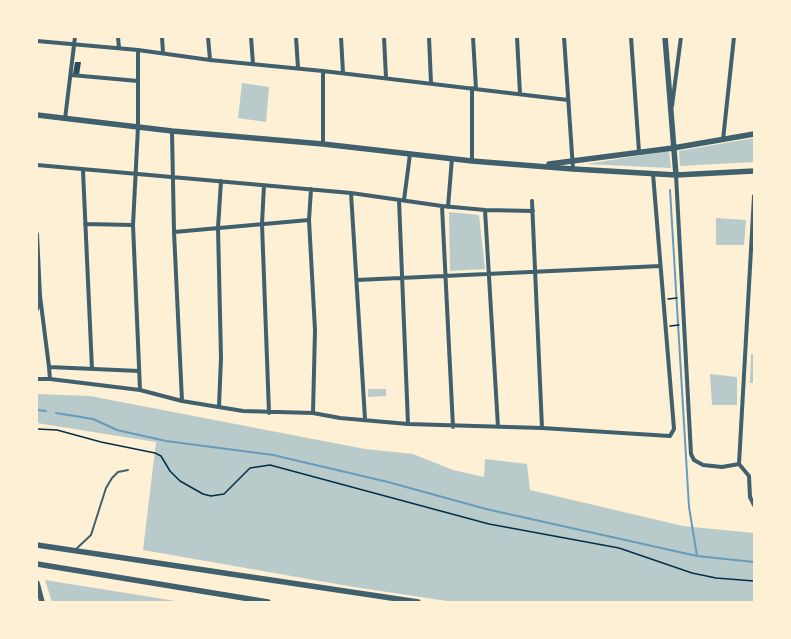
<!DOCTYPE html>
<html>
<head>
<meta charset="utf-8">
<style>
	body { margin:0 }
	#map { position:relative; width:791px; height:639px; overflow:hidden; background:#fdf0d5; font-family:Barlow,sans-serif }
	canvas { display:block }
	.frame { position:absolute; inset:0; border:38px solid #fdf0d5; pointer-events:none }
</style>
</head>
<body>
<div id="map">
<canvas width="791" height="639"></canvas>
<div class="frame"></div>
</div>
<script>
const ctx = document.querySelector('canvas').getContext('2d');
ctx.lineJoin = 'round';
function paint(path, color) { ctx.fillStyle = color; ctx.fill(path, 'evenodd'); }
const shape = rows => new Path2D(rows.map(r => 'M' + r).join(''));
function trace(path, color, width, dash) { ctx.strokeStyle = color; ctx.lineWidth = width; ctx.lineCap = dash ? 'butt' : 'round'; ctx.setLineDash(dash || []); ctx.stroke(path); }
const green = shape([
	[242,83,269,87,266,122,238,118],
	[754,138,754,162,680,166,679,151],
	[669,151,671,168,586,164],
	[449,212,479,215,485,269,450,271],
	[716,218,746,220,744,245,716,245],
	[751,354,754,354,754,383,750,383],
	[710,374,737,377,737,405,712,405],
	[368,389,386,389,386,396,368,397],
	[37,394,90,396,365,449,413,454,453,470,484,477,485,459,527,464,530,490,683,526,754,533,754,602,454,602,354,587,143,550,156,442,37,423],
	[45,580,182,602,52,602]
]);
const stream = shape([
	[670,190,689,507,697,556],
	[37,410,46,411],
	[56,413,93,419,117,430,166,441,273,455,388,482,486,509,697,556,754,562]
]);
const building = shape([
	[75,62,81,62,79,75,73,74]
]);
const path = shape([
	[668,299,677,298],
	[670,326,679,325],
	[37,429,57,430,101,442,155,453,161,456,170,471,180,481,203,494,211,496,224,494,250,468,270,465,489,524,619,548,692,573,716,578,754,581]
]);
const service = shape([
	[75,550,91,535,106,488,112,478,118,472,128,470]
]);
const minor = shape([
	[118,37,119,48],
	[162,37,163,53],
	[208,37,210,60],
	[251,37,253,64],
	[296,37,298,68],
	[341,37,343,73],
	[384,37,386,78],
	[429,37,431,83],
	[473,37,476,89],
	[517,37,520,94],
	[564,37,573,169],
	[631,37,639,152],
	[37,41,138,50,210,60,323,71,568,100],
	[138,50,138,127,133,225,140,390],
	[323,71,323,144],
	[71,75,138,81],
	[672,106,681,37],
	[65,119,75,37],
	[172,131,174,232,182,401],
	[723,140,734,37],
	[472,161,472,88],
	[37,165,351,193,442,206,485,210,533,211],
	[83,171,92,369],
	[676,175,691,454,694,460,703,465,722,467,739,464],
	[264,185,262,224,269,413],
	[311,189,309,220,315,330,313,413],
	[351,193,365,419],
	[399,200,408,424],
	[404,200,410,154],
	[532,201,542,428],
	[442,206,453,427],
	[448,207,452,158],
	[485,210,498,427],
	[85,224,133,225],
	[174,232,309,220],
	[37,234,40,296,49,367],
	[357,280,660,266],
	[37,309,39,300],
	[37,379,50,379,49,367,139,371],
	[50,379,140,390,182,401,243,411,313,413,340,418,408,424,542,428,670,436,674,429,653,174],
	[219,406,221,358,218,228,221,181],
	[739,464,754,196],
	[739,464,749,476,750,497,754,505]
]);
const tertiary = shape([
	[665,37,676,175],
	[37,115,172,131,323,144,472,161,573,169,676,175,754,171],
	[549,164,673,148,754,134],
	[37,545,418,602],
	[37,564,268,602],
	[37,583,42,602]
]);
paint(green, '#b9caca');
trace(stream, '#669bbc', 2);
paint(building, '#264d5e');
trace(path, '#003049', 1.5);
trace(service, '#3f606c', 2);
trace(minor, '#3f606c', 4);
trace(tertiary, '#3f606c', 5.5);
</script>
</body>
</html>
